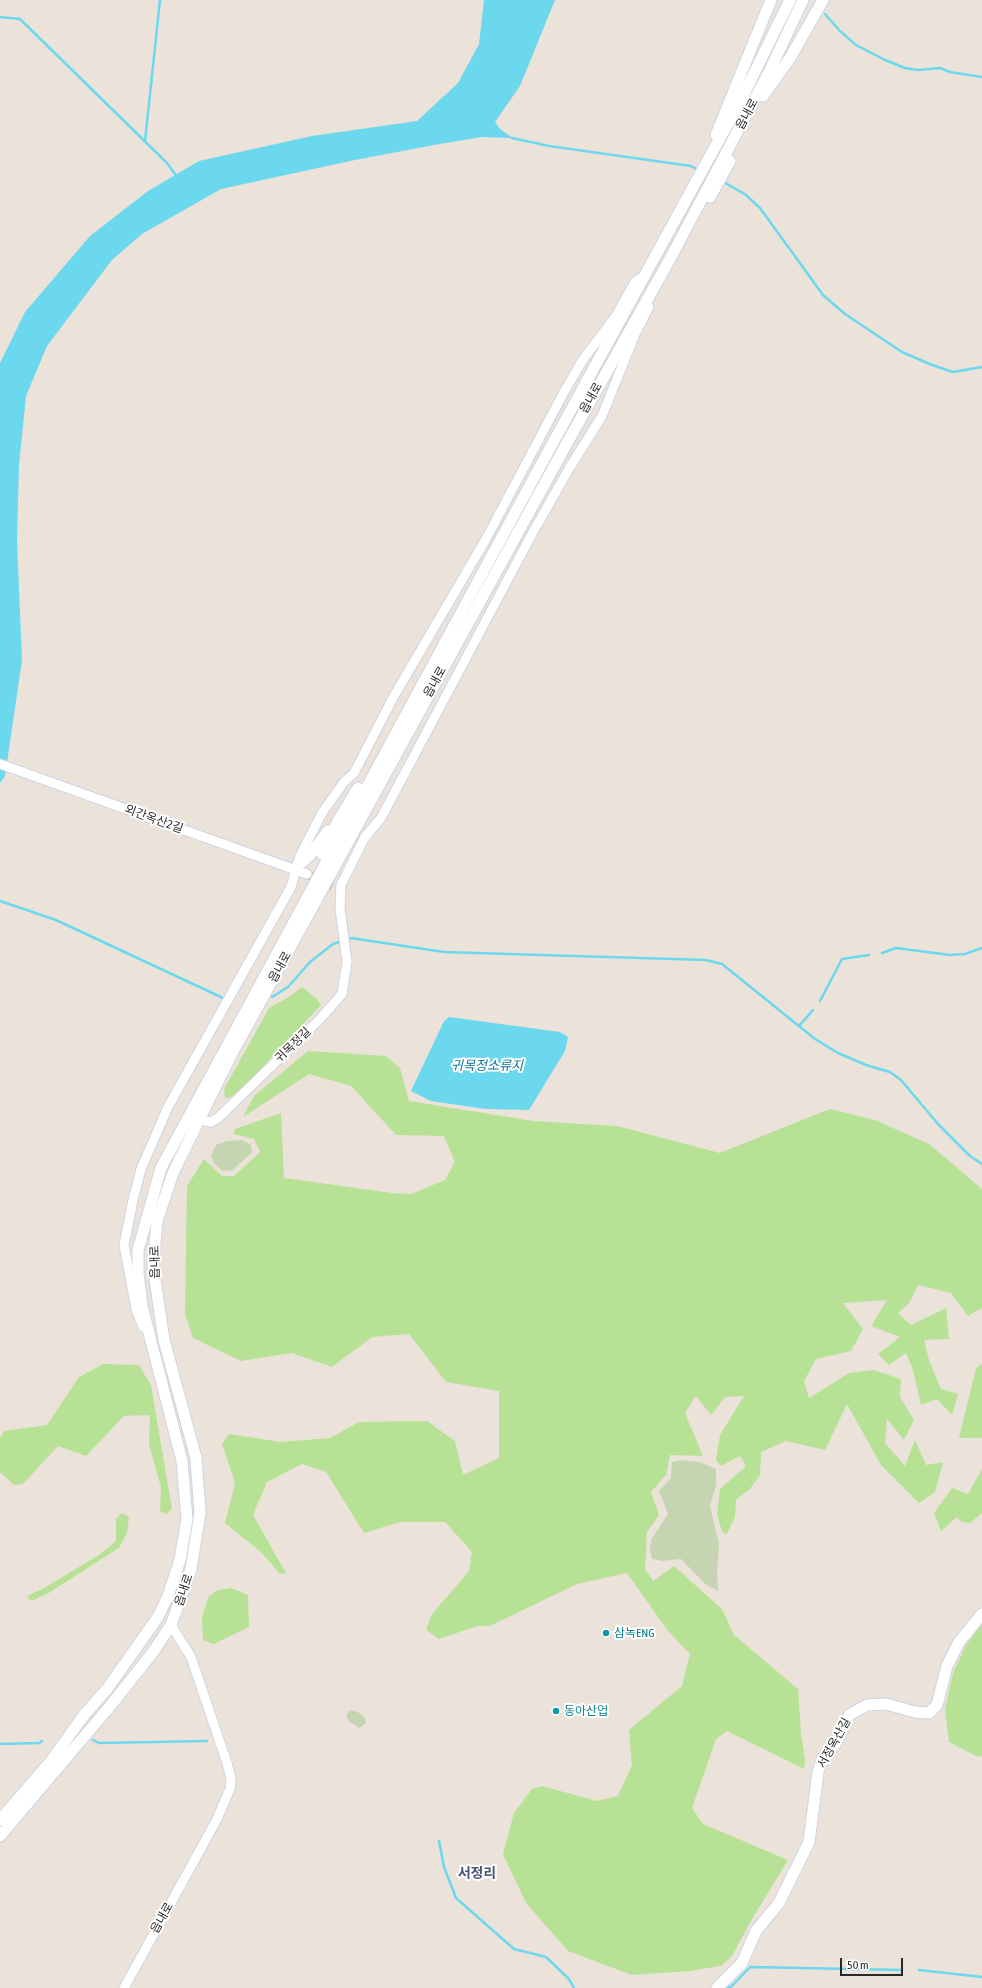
<!DOCTYPE html>
<html>
<head>
<meta charset="utf-8">
<style>
	body { margin:0 }
	#map { position:relative; width:982px; height:1988px; overflow:hidden; background:#ebe2da; font-family:"Asap Condensed",sans-serif }
	canvas { display:block }
	.scale { position:absolute; left:840px; top:1958px; width:63px; height:18px; box-sizing:border-box; border:2px solid #282828; border-top:0; padding-left:5px; font-size:12px; line-height:14px; white-space:nowrap; color:#282828; -webkit-text-stroke:3px #fff; paint-order:stroke }
</style>
</head>
<body>
<div id="map">
<canvas width="982" height="1988"></canvas>
<div class="scale">50 m</div>
</div>
<script>
const ctx = document.querySelector('canvas').getContext('2d');
ctx.lineJoin = 'round';
function paint(path, color) { ctx.fillStyle = color; ctx.fill(path, 'evenodd'); }
const shape = rows => new Path2D(rows.map(r => 'M' + r).join(''));
function trace(path, color, width, dash) { ctx.strokeStyle = color; ctx.lineWidth = width; ctx.lineCap = dash ? 'butt' : 'round'; ctx.setLineDash(dash || []); ctx.stroke(path); }
function label(font, color, halo, rows, align = 'center') {
  ctx.font = font + ' "Asap Condensed","Noto Sans KR",sans-serif'; ctx.lineWidth = 4; ctx.setLineDash([]); ctx.textBaseline = 'middle'; ctx.strokeStyle = halo; ctx.fillStyle = color; for (const [text, x, y, turn = 0] of rows) {
    ctx.save(); ctx.translate(x, y); ctx.rotate((+turn || 0) * Math.PI / 180); ctx.textAlign = isNaN(turn) ? turn : align; if (halo) ctx.strokeText(text, 0, 0); ctx.fillText(text, 0, 0); ctx.restore();
  }
}
const green = shape([
	[302,987,317,999,321,1005,235,1096,225,1098,224,1089,269,1008,289,997],
	[308,1051,386,1056,400,1068,409,1101,533,1121,617,1126,720,1153,830,1109,875,1120,929,1144,982,1189,982,1308,968,1316,951,1293,918,1285,910,1302,898,1313,911,1325,946,1308,949,1339,924,1340,929,1360,941,1389,958,1394,952,1415,937,1399,921,1405,913,1370,906,1353,889,1365,878,1354,900,1337,871,1326,887,1300,843,1303,863,1329,851,1351,816,1359,804,1381,809,1398,849,1373,873,1370,901,1379,900,1397,914,1420,904,1440,887,1419,885,1443,905,1466,915,1440,926,1465,943,1462,935,1492,919,1503,881,1465,847,1404,825,1450,786,1441,761,1452,760,1475,749,1490,736,1499,735,1517,727,1534,722,1532,717,1514,720,1489,746,1466,740,1456,721,1466,716,1460,720,1435,744,1396,725,1397,711,1415,696,1396,685,1413,703,1456,670,1455,666,1475,651,1492,659,1515,647,1532,645,1569,653,1581,674,1566,722,1609,734,1635,798,1689,801,1733,805,1760,804,1769,727,1731,716,1739,692,1808,703,1824,788,1860,752,1919,732,1956,721,1966,689,1971,632,1975,568,1951,526,1903,503,1854,514,1813,532,1789,542,1786,597,1801,618,1796,632,1765,629,1730,682,1686,690,1654,668,1631,627,1573,577,1584,490,1626,477,1626,439,1639,426,1630,432,1614,469,1571,472,1552,445,1522,400,1522,364,1533,326,1472,302,1464,267,1482,253,1515,286,1573,280,1574,262,1553,225,1523,235,1483,222,1444,229,1434,281,1442,330,1438,359,1422,427,1421,455,1441,463,1475,499,1458,499,1391,446,1382,409,1334,372,1337,332,1367,292,1353,241,1361,193,1338,185,1314,187,1186,204,1159,222,1176,234,1176,260,1152,254,1139,233,1134,235,1129,281,1113,284,1178,392,1193,411,1194,445,1180,455,1162,444,1136,396,1135,351,1086,309,1074,243,1117,254,1096],
	[103,1364,139,1365,151,1385,172,1509,166,1514,160,1511,161,1487,149,1445,150,1415,124,1416,86,1456,58,1446,23,1484,14,1485,0,1472,0,1438,4,1431,47,1425,79,1377],
	[982,1364,982,1438,959,1438,976,1368],
	[982,1469,982,1513,970,1523,961,1522,957,1517,941,1531,934,1513,952,1488,968,1494],
	[122,1513,129,1517,127,1533,119,1548,47,1594,31,1601,27,1596,42,1589,99,1555,116,1541,116,1519],
	[231,1588,248,1595,249,1627,214,1644,203,1640,202,1617,209,1596,218,1590],
	[982,1624,982,1756,978,1757,949,1742,945,1709,953,1673,966,1645]
]);
const cemetery = shape([
	[242,1140,251,1145,252,1152,233,1170,222,1171,214,1163,211,1155,216,1145,227,1141],
	[681,1460,699,1462,716,1469,716,1485,710,1506,719,1544,717,1571,718,1591,705,1584,681,1559,662,1561,652,1559,650,1551,651,1540,668,1514,659,1491,671,1478,672,1462],
	[350,1710,358,1712,365,1718,366,1723,359,1728,349,1721,346,1715]
]);
const water = shape([
	[484,0,555,0,520,86,495,122,500,129,513,138,482,137,434,145,355,160,221,189,142,234,112,260,47,346,26,396,19,465,17,541,22,660,5,776,0,783,0,363,25,312,90,236,148,191,199,161,312,136,417,121,458,83,479,44],
	[449,1017,560,1032,568,1037,565,1051,529,1110,485,1109,431,1101,411,1091,444,1021]
]);
const stream = shape([
	[825,14,840,31,856,45,885,60,905,68,918,70,940,68,950,72,982,77],
	[0,17,20,19,167,163,177,177],
	[512,138,549,146,691,166,699,170],
	[145,141,160,0],
	[722,181,746,195,760,208,823,295,845,314,902,352,932,365,953,372,982,367],
	[0,901,56,920,223,998],
	[347,940,351,938,444,952,706,960,722,964,815,1039,838,1053,866,1065,890,1072,901,1080,938,1124,970,1156,982,1164],
	[882,953,896,948,950,955,965,954,982,948],
	[272,997,288,987,310,962,333,944,342,941],
	[820,1001,842,959,869,955],
	[799,1026,813,1010],
	[93,1740,99,1743,207,1741],
	[0,1744,39,1743,42,1741],
	[439,1841,444,1867,456,1898,514,1949,546,1957,569,1979,574,1988],
	[919,1970,982,1977],
	[726,1988,731,1987,750,1967,902,1970]
]);
const minorTunnel = shape([
	[307,874,332,887]
]);
const minor = shape([
	[0,764,307,874],
	[195,1116,205,1121,211,1122,218,1118,320,1019,342,994,347,962,340,908,341,885,365,837,381,818,533,532,570,467,602,416,635,334,649,307],
	[143,1327,136,1309,124,1245,133,1200,141,1169,168,1107,291,887,300,856,322,813,344,782,354,773,394,696,486,539,563,394,582,361,616,316,635,282,644,276],
	[124,1988,216,1821,230,1789,231,1778,227,1763,191,1657,171,1625]
]);
const tertiary = shape([
	[763,96,790,58,823,0],
	[716,135,771,0],
	[710,197,730,161],
	[322,854,339,819,358,788],
	[299,863,302,862,310,855,328,831],
	[0,1820,51,1761,84,1715,107,1689,158,1617,168,1596,180,1560,187,1519,182,1461,142,1306,138,1273,138,1250,161,1168,549,450,742,98,790,0],
	[0,1836,111,1705,153,1652,171,1625,191,1569,200,1513,196,1458,164,1340,153,1266,157,1221,173,1173,230,1057,567,443,671,257,769,72,803,0],
	[717,1988,742,1963,756,1931,779,1903,809,1842,818,1772,822,1760,836,1743,849,1715,867,1705,886,1704,915,1712,929,1713,937,1705,947,1666,959,1642,982,1614]
]);
const markers = [
	[606,1633,4,"#0f9aa8"],
	[556,1711,4,"#0f9aa8"]
];
const streetNames = [
	["읍내로",747,114,-62],
	["읍내로",591,398,-61],
	["읍내로",435,682,-61],
	["외간옥산2길",154,819,20],
	["읍내로",280,967,-61],
	["귀목정길",293,1045,-44],
	["읍내로",155,1262,-91],
	["읍내로",184,1590,-71],
	["서정옥산길",834,1743,-61],
	["읍내로",162,1918,-61]
];
const cultureNames = [
	["삼녹ENG",614,1633],
	["동아산업",564,1711]
];
const waterNames = [
	["귀목정소류지",487,1066]
];
const quarterNames = [
	["서정리",477,1874]
];
paint(green, '#b7e296');
paint(cemetery, '#c6d5b1');
paint(water, '#6cd8ee');
trace(stream, '#6cd8ee', 2.5);
trace(minorTunnel, '#c4bdb6', 9, [9, 4.5]);
trace(minor, '#cfd4e2', 11);
trace(tertiary, '#cfd4e2', 13);
trace(minor, '#fff', 9);
trace(tertiary, '#fff', 11);
for (const [x, y, r, color] of markers) { const dot = new Path2D(); dot.arc(x, y, r, 0, 2 * Math.PI); ctx.fillStyle = color; ctx.fill(dot); trace(dot, '#fff', 1.5); }
label('12px', '#282828', '#fff', streetNames);
label('12px', '#0d838f', '#fff', cultureNames, 'left');
label('italic 13px', '#0d7697', '#fff', waterNames);
label('bold 14px', '#495679', '#fff', quarterNames);
</script>
</body>
</html>
